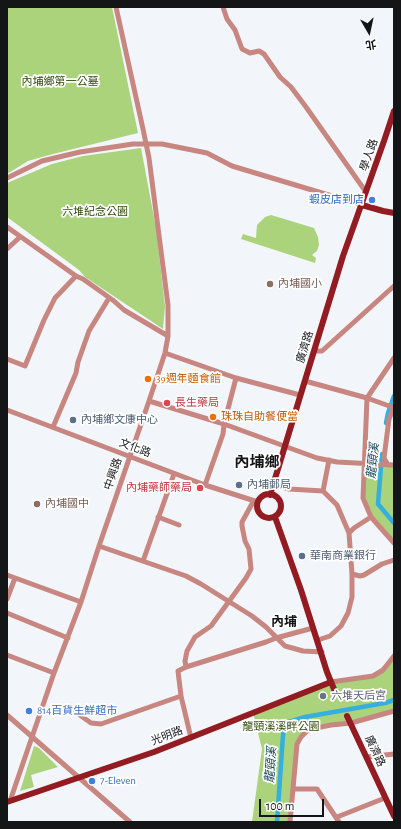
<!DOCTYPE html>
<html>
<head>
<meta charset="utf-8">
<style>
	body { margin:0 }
	#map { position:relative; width:401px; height:829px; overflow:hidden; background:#f2f6fa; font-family:"Alegreya Sans","Noto Sans TC",sans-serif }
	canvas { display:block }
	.frame { position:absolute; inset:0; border:8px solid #141517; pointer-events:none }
	.north { position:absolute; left:349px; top:12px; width:40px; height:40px; -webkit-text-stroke:3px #fff; paint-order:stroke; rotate:171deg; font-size:11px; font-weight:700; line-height:16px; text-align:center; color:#141517 }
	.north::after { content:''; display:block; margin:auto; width:14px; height:18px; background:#141517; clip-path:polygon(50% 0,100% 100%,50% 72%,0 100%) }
	.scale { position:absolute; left:259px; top:799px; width:65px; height:18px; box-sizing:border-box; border:2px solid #141517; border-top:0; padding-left:5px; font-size:12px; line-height:14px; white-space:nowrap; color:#141517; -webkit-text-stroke:3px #fff; paint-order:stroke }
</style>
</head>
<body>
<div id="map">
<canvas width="401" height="829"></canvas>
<div class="frame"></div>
<div class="north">北</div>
<div class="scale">100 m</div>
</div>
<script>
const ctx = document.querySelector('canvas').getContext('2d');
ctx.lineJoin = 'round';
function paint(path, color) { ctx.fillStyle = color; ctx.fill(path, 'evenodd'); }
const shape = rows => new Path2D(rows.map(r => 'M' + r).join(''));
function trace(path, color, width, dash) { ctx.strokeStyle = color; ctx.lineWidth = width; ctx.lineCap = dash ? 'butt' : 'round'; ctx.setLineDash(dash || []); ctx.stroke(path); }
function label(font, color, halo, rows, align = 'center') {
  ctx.font = font + ' "Alegreya Sans","Noto Sans TC",sans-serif'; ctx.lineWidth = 3.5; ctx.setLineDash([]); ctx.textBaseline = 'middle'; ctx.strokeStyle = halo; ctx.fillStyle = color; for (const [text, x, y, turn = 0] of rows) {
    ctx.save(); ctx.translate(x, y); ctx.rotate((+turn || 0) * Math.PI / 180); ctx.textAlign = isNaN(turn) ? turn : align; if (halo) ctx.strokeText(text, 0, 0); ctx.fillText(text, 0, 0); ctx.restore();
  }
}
const green = shape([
	[7,7,112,7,138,133,53,154,28,161,7,174],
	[141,148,156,228,165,306,163,329,85,277,79,270,7,217,7,183,52,164,83,156],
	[271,215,314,228,318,237,319,245,317,251,312,255,316,258,315,263,241,239,243,234,256,238,257,225,265,217],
	[365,463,394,465,394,543,371,517,363,498],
	[394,656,394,711,307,731,297,744,290,822,252,822,262,749,253,713,330,681,373,676],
	[34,746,39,748,58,767,31,775,34,787,20,791]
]);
const canal = shape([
	[386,423,388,413,394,396],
	[382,454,378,504,394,523],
	[277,822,283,735,285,727,289,722,305,717,385,703,394,700]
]);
const minor = shape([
	[223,7,227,19,235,30,242,49,250,53,259,51,264,54,280,77,291,87,306,107,366,192],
	[7,178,42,161,80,152,133,144,162,144,207,153,232,166,362,205],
	[7,227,76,276,83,279,114,301,124,310,168,336],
	[7,249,20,237],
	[314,351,322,351,394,286],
	[165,353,236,378,300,395],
	[394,358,367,398,363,498,371,517,394,543],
	[7,359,25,366,44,320,55,298,76,276],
	[305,381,367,398,392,407],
	[149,401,224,424,317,458,337,462,394,465],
	[7,410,205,485,258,502],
	[53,427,76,373,78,362,89,331,109,298],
	[388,465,384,458,389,419,394,407],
	[273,484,289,489,323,491,337,505,349,533,352,574,352,597,348,613,341,626,330,636,318,640],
	[205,485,223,434,224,424,236,378],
	[323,491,329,460],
	[158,517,179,525],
	[349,533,354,528,371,517],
	[99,546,186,576,201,584,252,616,266,627,285,646,303,651,322,652],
	[143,561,174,474],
	[352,574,360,576,364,575,382,564,394,560],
	[7,575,81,602],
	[7,599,15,578],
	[7,613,68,638],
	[7,655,54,673],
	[186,667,185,661,187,651,195,637,211,626,246,578,251,569,249,549,245,541,242,526,242,522,253,502],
	[331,682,373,676,383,670,394,656],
	[70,708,91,723,101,724,181,696],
	[7,715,130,822],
	[191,738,181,696,178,671,186,667,266,642,276,638,313,628],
	[367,757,394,754],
	[293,789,317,789,339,822],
	[10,801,54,673,81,602,99,546,149,401,165,353,168,336,168,305,149,158,143,129,116,7],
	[337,817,385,798],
	[290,822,297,744,301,737,307,731,316,728,331,725,351,723,394,711]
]);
const major = shape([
	[362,205,383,211,394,213],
	'257 506a12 12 0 1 1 24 0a12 12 0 1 1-24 0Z',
	[270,495,343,256,384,141,394,111],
	[275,517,301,590,327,672,336,694],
	[347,716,394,816],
	[7,802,154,752,331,682]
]);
const markers = [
	[372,200,4,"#3f7fe0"],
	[270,284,4,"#8d6e63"],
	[148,379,4,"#e8710a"],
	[167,403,4,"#e0444e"],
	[213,417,4,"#e8710a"],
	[73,420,4,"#5c6f8a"],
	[239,485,4,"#5c6f8a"],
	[200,488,4,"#e0444e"],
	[37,504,4,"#8d6e63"],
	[302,556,4,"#5c6f8a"],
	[323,696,4,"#6b7280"],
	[29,711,4,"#3f7fe0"],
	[92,781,4,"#3f7fe0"]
];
const parkNames = [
	["內埔鄉第一公墓",60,82],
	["六堆紀念公園",95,212],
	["龍頸溪溪畔公園",281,727]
];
const streetNames = [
	["學人路",369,155,-71],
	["廣濟路",305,347,-73],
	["文化路",135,448,21],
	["中興路",113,474,-71],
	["光明路",167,736,-21],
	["廣濟路",375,751,65]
];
const shopNames = [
	["蝦皮店到店",364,200,"right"],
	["814百貨生鮮超市",37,711],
	["7-Eleven",100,781]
];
const educationNames = [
	["內埔國小",278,284],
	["內埔國中",45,504]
];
const foodNames = [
	["39週年麵食館",156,379],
	["珠珠自助餐便當",221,417]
];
const healthNames = [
	["長生藥局",175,403],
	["內埔藥師藥局",192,488,"right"]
];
const serviceNames = [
	["內埔鄉文康中心",81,420],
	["內埔郵局",247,485],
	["華南商業銀行",310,556]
];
const worshipNames = [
	["六堆天后宮",331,696]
];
const waterNames = [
	["龍頸溪",373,461,-84],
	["龍頸溪",271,765,-86]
];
const quarterNames = [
	["內埔",284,622]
];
const districtNames = [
	["內埔鄉",257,462]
];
paint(green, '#aad37c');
trace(canal, '#35afdd', 4.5);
trace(minor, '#c88681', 5);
trace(major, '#931b22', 6);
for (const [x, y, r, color] of markers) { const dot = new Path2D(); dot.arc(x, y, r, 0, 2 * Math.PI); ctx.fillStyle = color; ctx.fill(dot); trace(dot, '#fff', 1.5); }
label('11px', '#30490a', '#fff', parkNames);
label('11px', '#141517', '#fff', streetNames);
label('11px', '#366cbe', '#fff', shopNames, 'left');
label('11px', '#785e54', '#fff', educationNames, 'left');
label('11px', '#c56008', '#fff', foodNames, 'left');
label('11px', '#be3a42', '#fff', healthNames, 'left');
label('11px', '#4e5e75', '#fff', serviceNames, 'left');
label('11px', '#5b616d', '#fff', worshipNames, 'left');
label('italic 12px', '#073c4f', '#fff', waterNames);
label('bold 13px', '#141517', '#fff', quarterNames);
label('bold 15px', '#141517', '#fff', districtNames);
</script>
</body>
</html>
